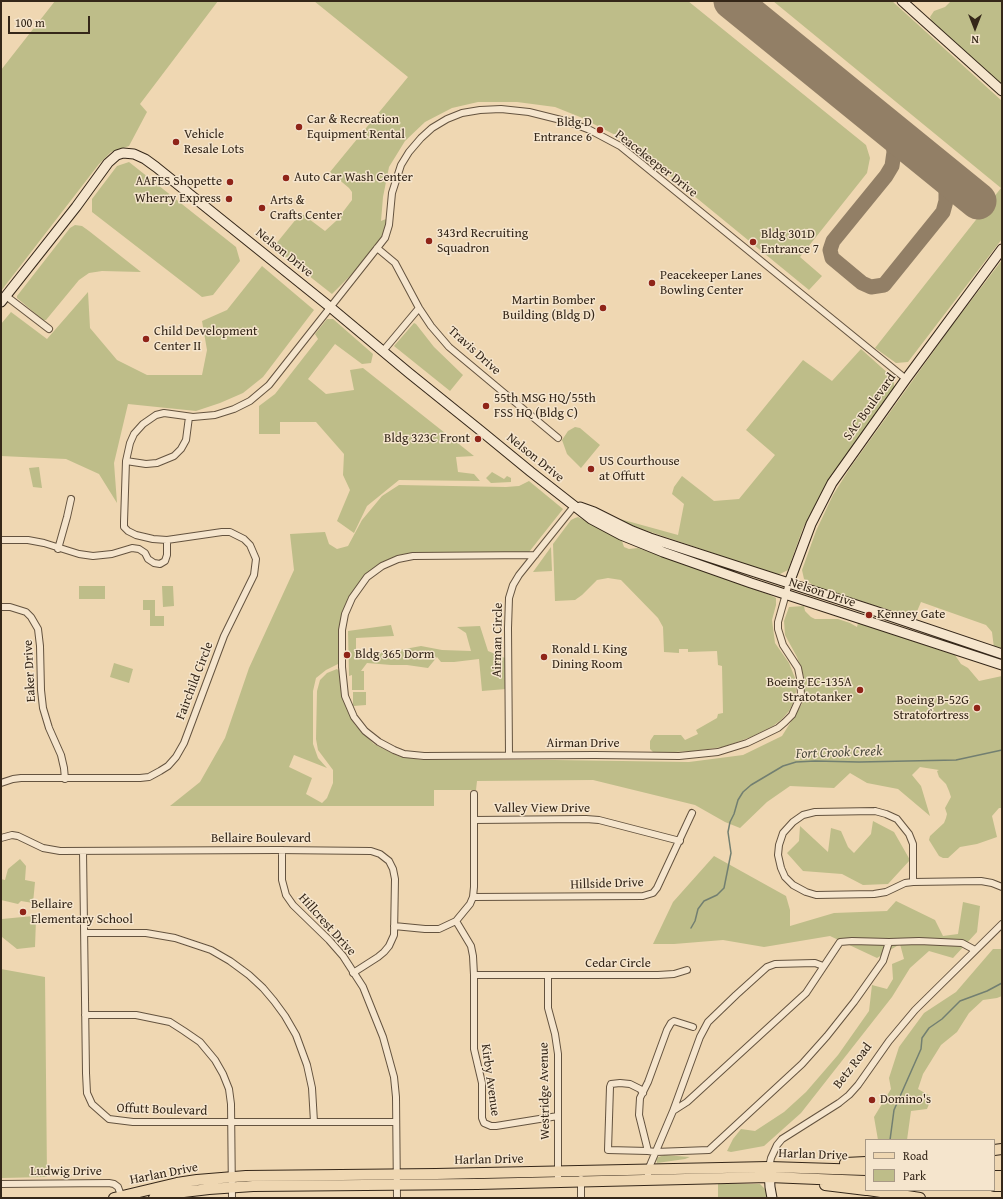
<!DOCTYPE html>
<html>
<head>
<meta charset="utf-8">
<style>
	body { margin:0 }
	#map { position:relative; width:1003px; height:1199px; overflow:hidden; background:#efd7b2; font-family:"Gentium Book Plus",serif }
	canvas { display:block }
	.frame { position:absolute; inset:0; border:2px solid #352719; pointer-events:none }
	.legend { position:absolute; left:865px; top:1139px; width:130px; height:52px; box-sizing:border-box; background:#f5e5cd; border:1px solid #a89985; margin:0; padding:5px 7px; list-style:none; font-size:12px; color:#352719 }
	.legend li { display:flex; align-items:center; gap:8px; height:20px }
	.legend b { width:20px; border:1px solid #a89985 }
	.north { position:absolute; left:955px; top:8px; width:40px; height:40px; -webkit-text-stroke:3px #f5e5cd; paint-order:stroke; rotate:180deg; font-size:11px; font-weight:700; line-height:16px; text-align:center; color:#352719 }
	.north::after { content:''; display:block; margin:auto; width:14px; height:18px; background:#352719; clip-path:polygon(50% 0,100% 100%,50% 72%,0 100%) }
	.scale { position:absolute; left:8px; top:16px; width:82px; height:18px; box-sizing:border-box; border:2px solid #352719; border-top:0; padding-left:5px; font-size:12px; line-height:14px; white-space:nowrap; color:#352719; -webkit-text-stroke:3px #f5e5cd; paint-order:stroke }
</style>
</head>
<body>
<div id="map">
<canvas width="1003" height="1199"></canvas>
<div class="frame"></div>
<ul class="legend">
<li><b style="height:5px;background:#efd7b2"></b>Road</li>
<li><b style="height:11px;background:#bebd89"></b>Park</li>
</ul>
<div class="north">N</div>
<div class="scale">100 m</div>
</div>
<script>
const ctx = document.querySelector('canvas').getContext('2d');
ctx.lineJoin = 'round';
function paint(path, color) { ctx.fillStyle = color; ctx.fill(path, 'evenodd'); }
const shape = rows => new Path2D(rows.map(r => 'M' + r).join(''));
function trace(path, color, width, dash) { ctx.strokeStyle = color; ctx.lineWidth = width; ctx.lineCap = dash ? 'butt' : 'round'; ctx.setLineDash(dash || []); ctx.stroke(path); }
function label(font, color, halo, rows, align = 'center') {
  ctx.font = font + ' "Gentium Book Plus",serif'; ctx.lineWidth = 3; ctx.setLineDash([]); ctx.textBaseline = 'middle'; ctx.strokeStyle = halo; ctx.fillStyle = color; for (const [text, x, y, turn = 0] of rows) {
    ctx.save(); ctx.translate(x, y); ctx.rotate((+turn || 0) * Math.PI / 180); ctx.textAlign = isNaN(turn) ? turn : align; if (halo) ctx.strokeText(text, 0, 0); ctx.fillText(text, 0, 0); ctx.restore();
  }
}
const green = shape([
	[55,1,218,1,140,104,147,112,129,146,111,152,99,164,1,291,1,70],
	[314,1,688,1,866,145,870,158,867,173,800,257,822,276,809,290,627,141,580,117,555,107,517,102,478,102,452,108,425,122,405,141,389,167,383,197,381,221,386,219,386,231,355,271,332,294,276,250,275,245,301,213,325,231,336,221,352,200,352,192,349,188,330,172,408,77],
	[773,1,892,1,1002,101,1002,239,908,362,896,363,875,348,1001,188],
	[951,1,1002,1,1002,85,932,22,930,17,934,11,945,7],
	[129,162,236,247,240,261,213,295,202,297,92,212,92,199,117,166],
	[75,225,82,226,89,231,141,272,102,271,89,273,79,280,46,320,43,320,17,298,17,296,70,228],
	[1002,260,1002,651,994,648,992,632,986,625,921,602,915,616,912,617,816,587,804,579,802,570,816,531,833,495,850,468,951,327],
	[262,266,314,310,263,377,243,393,220,403,196,411,128,404,114,463,117,503,99,474,66,459,1,456,1,324,11,312,47,339,88,292,90,328,117,360,147,375,202,375,207,350,202,321,227,310],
	[327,319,333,319,373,354,371,363,362,364,335,344,308,379,326,394,354,390,350,370,363,368,474,456,456,457,458,472,474,474,480,481,399,480,367,506,354,533,337,521,350,490,343,475,344,454,316,422,280,422,280,434,259,434,259,406,275,394,318,339,315,334],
	[414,323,416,324,434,347,463,375,450,391,394,346],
	[861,349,890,375,894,380,894,388,835,471,803,528,788,570,778,575,633,526,620,519,678,535,684,504,672,494,674,487,682,476,714,501,739,499,775,455,746,430,803,360,832,381],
	[575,427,580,428,600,445,581,468,567,454,562,440,568,431],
	[39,467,42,488,33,487,29,468],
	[492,472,504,479,507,476,511,478,511,482,491,483,486,478],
	[529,481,563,509,529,552,421,553,401,555,388,561,370,571,355,588,346,604,340,624,340,663,326,670,316,678,313,691,313,744,318,758,327,768,294,755,289,767,312,778,306,794,322,803,327,798,333,783,333,770,318,750,316,739,317,691,320,680,327,673,337,669,339,671,343,700,355,725,374,744,398,756,422,760,555,760,689,762,743,755,782,736,802,704,804,677,797,657,785,635,784,621,789,607,804,606,805,611,811,617,815,619,838,619,850,623,857,627,858,623,955,655,961,664,968,668,979,681,1002,676,1002,808,999,808,992,816,997,837,977,844,960,847,948,858,943,858,939,856,929,840,930,836,944,823,946,818,947,814,945,808,951,797,949,791,946,784,939,777,937,771,939,770,920,767,912,775,921,786,930,816,898,789,867,783,850,773,834,788,790,786,767,802,740,828,725,822,695,805,593,780,477,781,476,790,434,790,434,806,170,806,200,782,225,738,249,668,294,570,290,534,325,532,329,544,337,549,348,546,362,520,382,496,399,485,506,487,519,486],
	[578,517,622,541,624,547,629,549,638,548,770,595,776,598,776,605,772,620,775,643,789,663,795,678,796,691,794,701,789,711,782,719,773,726,751,737,723,747,694,751,654,753,650,749,650,741,654,735,681,735,685,740,698,734,696,730,717,718,718,714,723,713,722,666,718,665,717,651,688,652,688,649,679,649,679,653,664,652,663,627,658,618,621,580,608,578,597,580,582,595,575,600,555,601,553,544,571,520,575,518],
	[551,547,552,571,533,572],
	[79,586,105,586,105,599,79,599],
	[162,586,173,586,174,606,163,607],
	[143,600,155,600,155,616,164,616,164,626,150,626,150,610,143,610],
	[391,625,394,636,356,638,356,655,394,651,421,646,442,650,471,651,466,633,457,627,480,626,488,651,505,658,506,689,482,691,479,659,454,662,441,662,437,657,428,668,407,665,391,665,367,663,361,671,364,671,364,690,352,690,352,675,349,676,348,631],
	[114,663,133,669,129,683,110,677],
	[353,692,366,692,366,705,353,706],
	[873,821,894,832,910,860,888,884,863,885,842,874,803,871,787,853,799,841,800,826,828,852,831,828,841,831,848,847,854,853,871,834],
	[714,856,786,896,790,910,790,926,834,913,887,911,896,901,935,920,943,936,958,934,963,902,980,906,977,932,953,958,929,951,910,968,892,997,801,1113,764,1146,731,1152,727,1151,733,1139,741,1129,755,1131,784,1112,806,1092,838,1055,869,1011,872,985,887,989,893,979,892,964,904,959,900,944,877,958,830,936,764,947,723,940,674,944,653,944,673,902],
	[20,859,26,866,25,880,35,882,33,903,21,901,18,904,1,900,1,879,5,880,8,869],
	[33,916,36,919,35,947,17,949,2,937,2,919],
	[993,949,1002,949,1002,996,997,998,983,1000,969,1013,957,1032,941,1045,923,1074,918,1089,932,1097,927,1109,911,1111,907,1140,878,1140,874,1117,891,1089,889,1078,899,1047,924,1013,956,992],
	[1,969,45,977,47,1177,1,1178],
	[664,1155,690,1157,685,1159,657,1163,656,1158],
	[718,1184,760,1184,765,1189,768,1198,718,1198]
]);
const stream = shape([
	[691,928,695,921,698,909,704,901,717,895,724,888,731,853,728,832,730,822,734,814,738,800,743,792,751,785,783,766,796,762,815,761,859,762,956,760,1002,750],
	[890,1140,894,1110,921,1049,922,1038,929,1028,942,1019,960,1001,987,991,1002,983]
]);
const taxiway = shape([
	[880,121,888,131,893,144,894,152,892,166,886,176,833,241,830,250,832,258,862,283,871,287,884,285,943,212,946,201,946,189,942,178,932,163]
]);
const runway = shape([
	[732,1,978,201]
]);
const street = shape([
	[377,248,395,263,419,308,431,326,449,347,558,438],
	[6,296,49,329],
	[383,351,419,308],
	[126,461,146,464,157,463,174,456,181,449,186,440,189,417],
	[1,540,28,540,44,543,79,554,93,556,112,554,132,548,139,549,145,553,148,559,154,563,160,564,165,561,167,555,167,540],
	[58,549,67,517,71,499],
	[535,555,413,556,398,559,382,566,367,577,352,598,345,614,342,630,342,667,345,696,354,717,365,731,379,742,394,750,404,754,424,756,595,755,679,756,718,752,747,743,778,728,785,722,792,715,801,695,800,678,798,668,783,645,778,629,778,622,789,583],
	[1,607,10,607,26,612,31,617,38,629,40,646,41,690,43,708,49,728,61,755,64,768,65,779],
	[509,755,508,628,509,598,513,585,519,575,575,505],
	[1,783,13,779,21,778,140,778,149,777,160,771,168,766,176,757,184,743,224,636,254,575,256,559,250,545,244,539,230,532,222,532,167,540,153,539,136,535,128,531,124,527,124,522,126,461,130,443,134,434,143,424,156,415,164,413,193,417,215,415,234,409,250,401,269,385,385,238,389,225,392,193,401,165,409,152,421,138,432,128,447,119,462,113,480,110,501,109,529,112,569,122,590,130,620,146,906,379],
	[875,811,886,814,897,819,909,834,913,844,913,882,905,883,886,892,874,894,816,895,806,892,793,885,785,877,781,868,778,855,779,845,783,833,793,822,803,815,815,812,875,811],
	[474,820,586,819,599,820,680,841],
	[1,838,12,835,18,836,43,848,60,851,277,850,371,851,380,854,389,861,393,869,395,879,394,935,389,946,384,952,378,957,353,973],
	[282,850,282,880,286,895,293,905,329,940,343,956,363,987,383,1037,394,1077,396,1097,397,1198],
	[83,851,86,1073,87,1093,92,1104,101,1112,109,1119,133,1122,396,1122],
	[913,882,981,881,992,883,1002,887],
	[473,897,643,896,653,893,657,888,692,813],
	[456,921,471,946,473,956,474,975,474,1049,482,1083,482,1118,484,1123,491,1126,496,1126,558,1116],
	[394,926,425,929,439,929,456,921,470,904,473,897,474,887,474,794],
	[85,933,146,933,175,938,211,950,230,961,249,975,263,988,274,1001,285,1016,296,1035,307,1065,312,1088,314,1122],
	[474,975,658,975,674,974,687,970],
	[548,976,548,1008,555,1034,558,1054,558,1183],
	[85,1015,136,1015,170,1022,184,1031,200,1042,215,1060,223,1074,229,1089,231,1104,232,1198],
	[643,1093,640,1089,630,1084,620,1083,611,1084,610,1087,608,1150,648,1151,655,1152,709,1150,802,1064,827,1036,854,1002,883,961,889,942],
	[673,1111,700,1037,708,1022,736,995,767,967,775,964,815,963,823,966],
	[648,1151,639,1115,640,1098,648,1082,667,1030,671,1023,674,1021,693,1027],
	[769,1167,771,1158,777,1145,782,1139,839,1103,849,1095,858,1085,889,1041,915,1010,1002,924],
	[648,1181,648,1170,673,1111,687,1102,806,993,840,942,852,941,889,942,919,941,962,943,975,950],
	[1,1184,109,1183,114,1184,118,1187,122,1198],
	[581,1198,581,1179]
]);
const secondary = shape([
	[902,1,1002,91],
	[1,302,76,207,108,163,117,155,123,153,134,154,145,159,156,167,330,307,409,373,481,431,531,472,591,519,621,535,663,552,751,583,1002,665],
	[580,507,594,512,632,531,650,538,875,611,1002,654],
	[789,583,811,524,832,483,906,379,1002,249],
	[769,1170,770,1187,772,1198]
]);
const primary = shape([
	[994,1150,1002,1149],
	[845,1163,866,1162],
	[994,1176,1002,1176],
	[825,1185,866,1190],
	[994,1186,1002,1186],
	[868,1190,920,1198],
	[114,1198,177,1183,197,1180,246,1176,436,1174,769,1167,866,1170],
	[154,1198,175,1193,209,1189,253,1186,477,1184,769,1177,866,1181]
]);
const markers = [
	[299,127,4,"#8f2418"],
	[600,130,4,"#8f2418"],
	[176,142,4,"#8f2418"],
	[286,178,4,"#8f2418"],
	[230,182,4,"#8f2418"],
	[229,199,4,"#8f2418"],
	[262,208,4,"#8f2418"],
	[429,241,4,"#8f2418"],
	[753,242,4,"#8f2418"],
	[652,283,4,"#8f2418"],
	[603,308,4,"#8f2418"],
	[146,339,4,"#8f2418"],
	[486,406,4,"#8f2418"],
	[478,439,4,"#8f2418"],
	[591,469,4,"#8f2418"],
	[869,615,4,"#8f2418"],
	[347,655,4,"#8f2418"],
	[544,657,4,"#8f2418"],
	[860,690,4,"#8f2418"],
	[977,708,4,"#8f2418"],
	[23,912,4,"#8f2418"],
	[872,1100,4,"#8f2418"]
];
const poiNames = [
	["Car & Recreation",307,120],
	["Equipment Rental",307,135],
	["Bldg D",592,123,"right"],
	["Entrance 6",592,138,"right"],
	["Vehicle",184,135],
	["Resale Lots",184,150],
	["Auto Car Wash Center",294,178],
	["AAFES Shopette",222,182,"right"],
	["Wherry Express",221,199,"right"],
	["Arts &",270,201],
	["Crafts Center",270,216],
	["343rd Recruiting",437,234],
	["Squadron",437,249],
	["Bldg 301D",761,235],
	["Entrance 7",761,250],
	["Peacekeeper Lanes",660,276],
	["Bowling Center",660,291],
	["Martin Bomber",595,301,"right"],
	["Building (Bldg D)",595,316,"right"],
	["Child Development",154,332],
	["Center II",154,347],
	["55th MSG HQ/55th",494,399],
	["FSS HQ (Bldg C)",494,414],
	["Bldg 323C Front",470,439,"right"],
	["US Courthouse",599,462],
	["at Offutt",599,477],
	["Kenney Gate",877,615],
	["Ronald L King",552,650],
	["Dining Room",552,665],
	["Bldg 365 Dorm",355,655],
	["Boeing EC-135A",852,683,"right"],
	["Stratotanker",852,698,"right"],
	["Boeing B-52G",969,701,"right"],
	["Stratofortress",969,716,"right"],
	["Bellaire",31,905],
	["Elementary School",31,920],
	["Domino's",880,1100]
];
const streetNames = [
	["Peacekeeper Drive",656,164,38],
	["Nelson Drive",284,253,39],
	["Travis Drive",474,351,42],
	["SAC Boulevard",870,407,-54],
	["Nelson Drive",535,458,39],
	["Nelson Drive",822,593,18],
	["Airman Circle",498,640,-89],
	["Eaker Drive",30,671,-93],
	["Fairchild Circle",195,681,-69],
	["Airman Drive",583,744],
	["Valley View Drive",542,809],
	["Bellaire Boulevard",261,839],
	["Hillside Drive",607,884,-2],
	["Hillcrest Drive",327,925,48],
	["Cedar Circle",618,964],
	["Betz Road",853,1066,-52],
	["Kirby Avenue",490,1080,82],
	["Westridge Avenue",545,1091,-91],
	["Offutt Boulevard",162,1110,2],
	["Harlan Drive",813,1155,2],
	["Harlan Drive",489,1160,-1],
	["Ludwig Drive",66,1172],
	["Harlan Drive",164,1174,-11]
];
const waterNames = [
	["Fort Crook Creek",839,753,-2]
];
paint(green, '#bebd89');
trace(stream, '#727f71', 1.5);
trace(taxiway, '#927f66', 15);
trace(runway, '#927f66', 37);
trace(street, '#64533f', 8);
trace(secondary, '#352719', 11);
trace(primary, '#352719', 12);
trace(street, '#f5e5cd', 6);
trace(secondary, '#f5e5cd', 9);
trace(primary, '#efd7b2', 10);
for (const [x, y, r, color] of markers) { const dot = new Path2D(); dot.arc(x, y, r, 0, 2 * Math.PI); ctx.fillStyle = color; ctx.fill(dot); trace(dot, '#f5e5cd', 1.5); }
label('13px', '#352719', '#f5e5cd', poiNames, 'left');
label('13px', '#352719', '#f5e5cd', streetNames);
label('italic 14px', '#4e4c3e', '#f5e5cd', waterNames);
</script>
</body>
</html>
